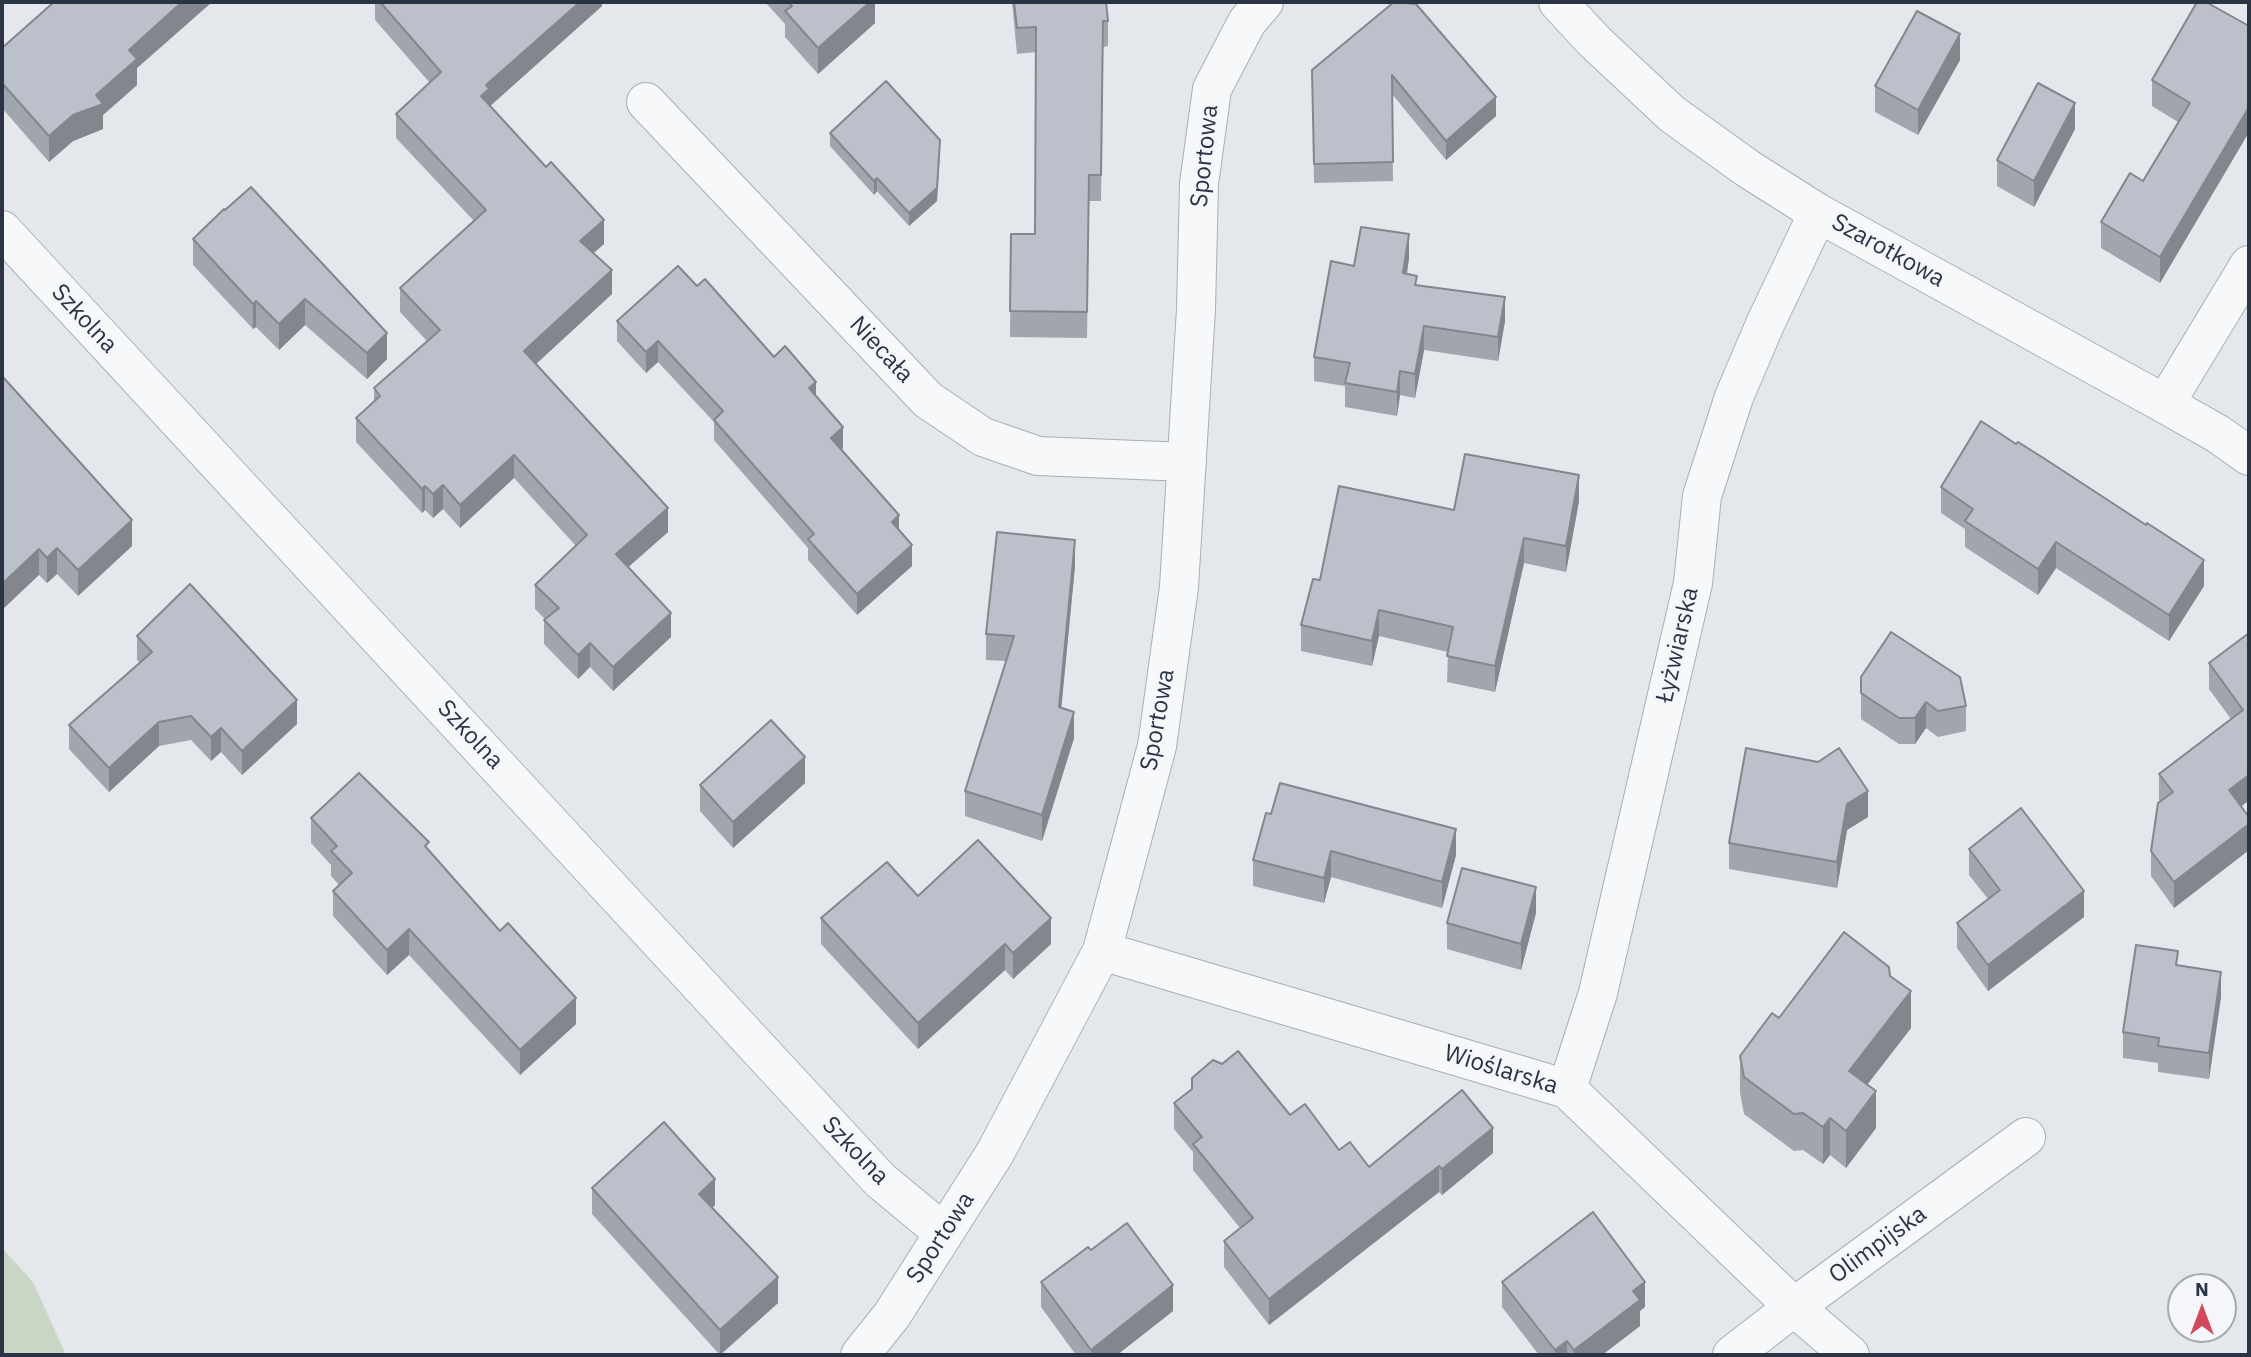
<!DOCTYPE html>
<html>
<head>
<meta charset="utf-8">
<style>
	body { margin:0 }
	#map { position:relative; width:2251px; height:1357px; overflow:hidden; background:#e4e7ec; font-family:"IBM Plex Sans",sans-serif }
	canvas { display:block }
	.frame { position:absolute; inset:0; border:4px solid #2b3445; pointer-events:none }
	.north { position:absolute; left:2167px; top:1273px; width:70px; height:70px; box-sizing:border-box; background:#f4f6f9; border:2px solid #a4a8b1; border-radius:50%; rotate:0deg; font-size:19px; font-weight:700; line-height:28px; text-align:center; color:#2b3445 }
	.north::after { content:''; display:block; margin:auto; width:24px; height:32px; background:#d1495b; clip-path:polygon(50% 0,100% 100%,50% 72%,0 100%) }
</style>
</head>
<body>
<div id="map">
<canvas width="2251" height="1357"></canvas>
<div class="frame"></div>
<div class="north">N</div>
</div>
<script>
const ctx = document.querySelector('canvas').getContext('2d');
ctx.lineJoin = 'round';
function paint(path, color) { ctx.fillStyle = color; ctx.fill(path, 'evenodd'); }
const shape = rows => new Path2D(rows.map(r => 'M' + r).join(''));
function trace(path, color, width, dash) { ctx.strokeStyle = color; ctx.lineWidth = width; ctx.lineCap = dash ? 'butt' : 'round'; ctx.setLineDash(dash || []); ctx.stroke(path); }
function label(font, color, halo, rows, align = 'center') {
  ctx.font = font + ' "IBM Plex Sans",sans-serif'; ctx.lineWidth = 6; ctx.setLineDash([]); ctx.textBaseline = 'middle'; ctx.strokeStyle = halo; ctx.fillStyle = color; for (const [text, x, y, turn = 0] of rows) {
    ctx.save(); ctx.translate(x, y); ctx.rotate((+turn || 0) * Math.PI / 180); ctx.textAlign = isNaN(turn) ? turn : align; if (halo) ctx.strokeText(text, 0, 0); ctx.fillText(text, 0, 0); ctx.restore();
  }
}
const green = shape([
	[2,1248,33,1282,66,1355,2,1355]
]);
const minor = shape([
	[1558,2,1594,41,1672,114,1747,168,1818,213,2165,404,2218,434,2249,456],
	[646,102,928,400,983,437,1038,456,1187,462],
	[2,230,880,1180,944,1233],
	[2165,404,2249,265],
	[1102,951,1567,1089,1794,1307,1850,1355],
	[1567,1089,1598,993,1693,583,1702,496,1734,397,1766,322,1818,213],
	[860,1355,892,1315,995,1153,1102,951,1157,746,1179,587,1196,309,1199,184,1212,89,1247,22,1264,2],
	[1732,1355,1794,1307,2026,1137]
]);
const wall = shape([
	[54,2,212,2,137,68,137,85,103,115,103,129,73,141,49,162,2,108,2,48],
	[375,2,602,2,602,6,490,106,604,244,593,253,612,294,536,364,668,532,628,567,671,637,613,691,590,667,578,679,544,644,544,620,545,619,535,609,535,585,576,546,514,478,460,528,443,509,433,518,425,510,422,513,356,442,356,418,374,402,374,388,427,341,400,312,400,288,474,221,396,138,396,114,430,83,375,20],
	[765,2,875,2,875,23,818,74,785,37,785,24],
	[1012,2,1106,2,1108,21,1108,46,1103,47,1101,201,1089,201,1087,338,1010,337,1011,234,1035,234,1036,52,1017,54],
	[1394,2,1496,116,1446,160,1392,94,1393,181,1314,183,1312,70],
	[2249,26,2249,132,2160,283,2101,248,2101,222,2143,181,2178,122,2152,106,2152,80],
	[1960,60,1918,135,1875,112,1875,86],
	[2075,129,2034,207,1997,186,1997,160],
	[830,133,940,153,937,201,909,226,877,191,874,195,830,146],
	[224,209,387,359,367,379,305,325,279,350,256,327,253,329,193,265,193,239],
	[1409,258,1407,274,1417,285,1505,321,1498,361,1424,350,1415,398,1400,395,1397,416,1345,407,1345,386,1314,381,1314,357,1354,266],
	[697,286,816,397,843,448,841,450,899,531,912,566,857,615,808,560,808,548,714,440,714,422,658,362,646,373,617,341,617,321],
	[2,376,132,546,78,596,57,574,47,583,39,575],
	[1941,487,2204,586,2169,641,2056,568,2038,595,1965,547,1965,529,1941,513],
	[1579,501,1566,572,1524,563,1495,692,1447,682,1448,652,1379,636,1372,666,1301,651,1301,625,1320,580,1454,510],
	[1075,566,1061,707,1074,738,1042,841,965,816,965,791,1006,661,986,660,986,634],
	[2249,633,2249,800,2241,807,2249,817,2249,850,2174,908,2151,876,2151,851,2160,802,2159,800,2159,774,2231,719,2209,689,2209,663],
	[137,636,297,724,242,775,221,752,211,761,191,740,159,746,109,792,69,749,69,725,140,663,137,660],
	[1861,677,1966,706,1966,731,1938,737,1926,728,1915,744,1899,744,1861,719],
	[805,783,733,848,700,811,700,785],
	[1266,813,1456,855,1442,908,1331,877,1324,903,1253,886,1253,860],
	[1868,817,1847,830,1837,888,1729,869,1729,843],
	[311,818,429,851,576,1024,520,1075,409,955,387,975,333,916,333,891,339,885,331,876,331,865,311,843],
	[1969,849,2084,917,1988,991,1957,948,1957,923,1988,899,1969,875],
	[918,896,1051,944,1013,979,1005,970,918,1049,821,944,821,918],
	[1536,913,1521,970,1447,949,1447,923],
	[2178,965,2221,997,2209,1079,2158,1072,2158,1063,2123,1058,2123,1032],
	[1890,976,1911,1028,1867,1085,1876,1128,1846,1168,1830,1155,1823,1164,1803,1150,1794,1151,1744,1114,1740,1093,1740,1056,1779,1018],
	[1174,1103,1290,1115,1339,1150,1369,1167,1493,1153,1442,1195,1439,1192,1269,1325,1224,1267,1224,1241,1240,1228,1193,1170,1193,1152,1174,1129],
	[592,1188,715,1205,713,1208,778,1303,720,1355,592,1214],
	[1091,1250,1173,1311,1117,1355,1076,1355,1041,1307,1041,1282],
	[1502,1282,1645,1307,1640,1311,1640,1326,1602,1355,1539,1355,1502,1307]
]);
const shadedWall = shape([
	[182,2,212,2,137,68,137,85,103,115,103,129,73,141,49,162,49,136,96,95,129,50],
	[580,2,602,2,602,6,489,107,481,96,486,85],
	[870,2,875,2,875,23,818,74,818,48],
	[1960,34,1960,60,1918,135,1918,110],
	[1496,97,1496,116,1446,160,1446,141],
	[2075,103,2075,129,2034,207,2034,181],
	[2249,107,2249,132,2160,283,2160,257],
	[940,140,937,201,909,226,909,213],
	[877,178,877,191,874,195,874,181],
	[604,220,604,244,580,265,580,241],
	[1409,234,1409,258,1403,297,1403,273],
	[612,270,612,294,524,375,524,351],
	[1505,297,1505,321,1498,361,1498,337],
	[305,299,305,325,279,350,279,324],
	[256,301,256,327,253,329,253,304],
	[1424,326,1424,350,1415,398,1415,374],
	[387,333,387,359,367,379,367,353],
	[658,341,658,362,646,373,646,352],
	[1400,371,1400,395,1397,416,1397,392],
	[816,382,816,402,809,388],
	[843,427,843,448,831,459,831,438],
	[514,455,514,478,460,528,460,505],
	[1579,475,1579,501,1566,572,1566,546],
	[443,485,443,509,433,518,433,494],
	[425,486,425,510,422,513,422,489],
	[668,508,668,532,616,578,616,554],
	[899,515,899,536,892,522],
	[132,520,132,546,78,596,78,570],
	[1524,538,1524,563,1495,692,1495,666],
	[1075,540,1075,566,1059,732,1059,707],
	[2056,542,2056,568,2038,595,2038,569],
	[912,545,912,566,857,615,857,594],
	[57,548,57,574,47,583,47,558],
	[39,549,39,575,2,610,2,584],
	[2204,560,2204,586,2169,641,2169,615],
	[1379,610,1379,636,1372,666,1372,641],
	[671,613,671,637,613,691,613,667],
	[590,643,590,667,578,679,578,655],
	[297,700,297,724,242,775,242,751],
	[1926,702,1926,728,1915,744,1915,718],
	[1074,712,1074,738,1042,841,1042,815],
	[159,722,159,746,109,792,109,768],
	[221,728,221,752,211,761,211,737],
	[805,757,805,783,733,848,733,822],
	[2249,775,2249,800,2229,816,2229,790],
	[1868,791,1868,817,1847,830,1837,888,1837,862,1847,804],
	[2249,824,2249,850,2174,908,2174,882],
	[1456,829,1456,855,1442,908,1442,882],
	[1331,851,1331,877,1324,903,1324,878],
	[1536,887,1536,913,1521,970,1521,944],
	[2084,891,2084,917,1988,991,1988,965],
	[1051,918,1051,944,1013,979,1013,953],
	[409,929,409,955,387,975,387,950],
	[1005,944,1005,970,918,1049,918,1023],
	[2221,972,2221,997,2209,1079,2209,1053],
	[1911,991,1911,1028,1849,1108,1849,1071],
	[576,998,576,1024,520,1075,520,1050],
	[1876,1091,1876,1128,1846,1168,1846,1131],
	[1830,1118,1830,1155,1823,1164,1823,1127],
	[1493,1128,1493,1153,1442,1195,1442,1169],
	[1439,1166,1439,1192,1269,1325,1269,1299],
	[715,1179,715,1205,699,1219,699,1194],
	[778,1277,778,1303,720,1355,720,1330],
	[1645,1282,1645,1307,1640,1311,1640,1326,1602,1355,1574,1355,1574,1350,1633,1291],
	[1173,1285,1173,1311,1117,1355,1091,1355,1091,1350],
	[1567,1341,1567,1355,1555,1355,1555,1350]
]);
const building = shape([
	[54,2,182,2,129,50,137,59,96,95,103,104,73,115,49,136,2,83,2,48,54,2],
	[380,2,580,2,486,85,489,89,481,96,546,167,551,162,604,220,580,241,612,270,524,351,668,508,616,554,671,613,613,667,590,643,578,655,544,620,559,608,535,585,587,535,514,455,460,505,443,485,433,494,425,486,422,489,356,418,380,396,374,388,440,330,400,288,486,210,396,114,441,72,380,2],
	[788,2,870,2,818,48,785,11,792,6,788,2],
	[1014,2,1106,2,1108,21,1103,21,1101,175,1089,175,1087,312,1010,311,1011,234,1035,234,1036,27,1017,28,1014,2],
	[1394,2,1416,4,1496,97,1446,141,1392,75,1393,162,1314,164,1312,70,1394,2],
	[2197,2,2206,2,2249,26,2249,107,2160,257,2101,222,2130,173,2143,181,2190,103,2152,80,2197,2],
	[1917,11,1960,34,1918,110,1875,86,1917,11],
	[886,81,940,140,937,188,909,213,877,178,874,181,830,133,886,81],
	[2038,83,2075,103,2034,181,1997,160,2038,83],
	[251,187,387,333,367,353,305,299,279,324,256,301,253,304,193,239,224,209,225,210,251,187],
	[1361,227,1409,234,1403,273,1417,276,1415,285,1505,297,1498,337,1424,326,1415,374,1400,371,1397,392,1345,383,1350,363,1314,357,1331,261,1354,266,1361,227],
	[678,266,697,286,705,279,774,357,785,346,816,382,809,388,843,427,831,438,899,515,892,522,912,545,857,594,808,539,814,534,714,420,723,411,658,341,646,352,617,321,678,266],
	[2,376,132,520,78,570,57,548,47,558,39,549,2,584,2,376],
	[1981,421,2016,444,2018,442,2045,459,2146,525,2147,523,2204,560,2169,615,2056,542,2038,569,1965,521,1973,509,1941,487,1981,421],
	[1465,454,1579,475,1566,546,1524,538,1495,666,1447,656,1453,627,1379,610,1372,641,1301,625,1313,579,1320,580,1339,486,1454,510,1465,454],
	[997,532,1075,540,1059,707,1074,712,1042,815,965,791,1014,636,986,634,997,532],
	[190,584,297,700,242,751,221,728,211,737,191,716,159,722,109,768,69,725,152,652,137,636,190,584],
	[1891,632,1960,677,1966,706,1938,711,1926,702,1915,718,1899,718,1861,693,1861,677,1891,632],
	[2249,633,2249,775,2229,790,2249,817,2249,824,2174,882,2151,851,2158,803,2173,792,2159,774,2243,710,2209,663,2249,633],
	[771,720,805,757,733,822,700,785,771,720],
	[1746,748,1818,762,1839,748,1868,791,1847,804,1837,862,1729,843,1746,748],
	[359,773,429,842,425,846,500,931,508,923,576,998,520,1050,409,929,387,950,333,891,352,873,331,851,337,846,311,818,359,773],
	[1280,783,1456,829,1442,882,1331,851,1324,878,1253,860,1266,813,1271,814,1280,783],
	[2021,808,2084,891,1988,965,1957,923,2000,890,1969,849,2021,808],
	[978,840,1051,918,1013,953,1005,944,918,1023,821,918,887,862,918,896,978,840],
	[1462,868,1536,887,1521,944,1447,923,1462,868],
	[1844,932,1889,967,1890,976,1911,991,1849,1071,1876,1091,1846,1131,1830,1118,1823,1127,1803,1113,1794,1114,1744,1077,1740,1056,1772,1013,1779,1018,1844,932],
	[2136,945,2178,951,2176,965,2221,972,2209,1053,2158,1046,2159,1038,2123,1032,2136,945],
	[1238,1051,1290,1115,1305,1104,1339,1150,1350,1142,1369,1167,1462,1090,1493,1128,1442,1169,1439,1166,1269,1299,1224,1241,1253,1218,1193,1144,1202,1137,1174,1103,1192,1089,1192,1078,1213,1060,1222,1064,1238,1051],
	[664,1122,715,1179,699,1194,778,1277,720,1330,592,1188,664,1122],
	[1593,1212,1645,1282,1633,1291,1640,1300,1574,1350,1567,1341,1555,1350,1502,1282,1593,1212],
	[1127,1223,1173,1285,1091,1350,1041,1282,1088,1247,1091,1250,1127,1223]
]);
const streetNames = [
	["Sportowa",1205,156,-84],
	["Szarotkowa",1888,251,29],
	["Szkolna",84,319,47],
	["Niecała",881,350,47],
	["Łyżwiarska",1678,645,-77],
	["Sportowa",1158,720,-80],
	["Szkolna",470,735,47],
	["Wioślarska",1501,1070,17],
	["Szkolna",855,1151,46],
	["Sportowa",941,1238,-57],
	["Olimpijska",1878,1245,-36]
];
paint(green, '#c9d6c5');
trace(minor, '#a9aeb7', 40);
trace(minor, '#f7f8fa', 38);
paint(wall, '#a1a5ae');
paint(shadedWall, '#83868d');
paint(building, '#bbc0ca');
trace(building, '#83868d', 2);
label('24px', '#2b3445', '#f4f6f9', streetNames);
</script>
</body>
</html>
